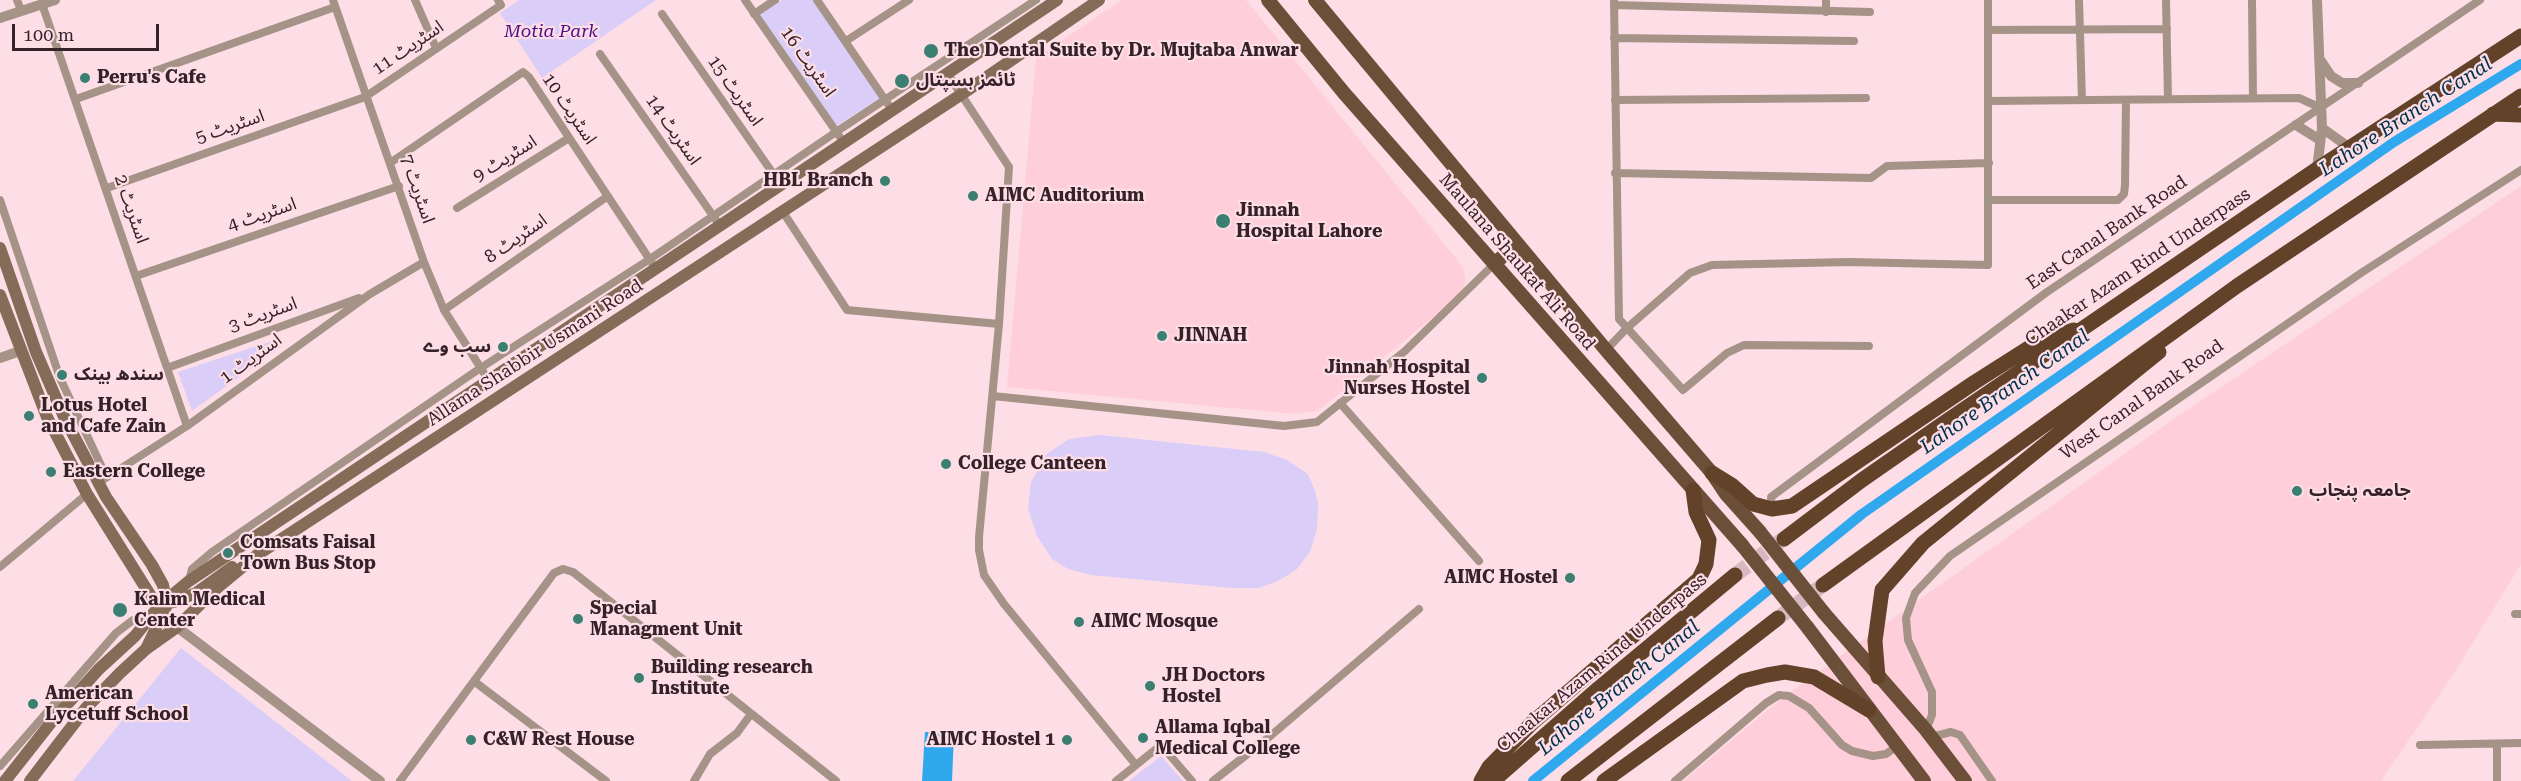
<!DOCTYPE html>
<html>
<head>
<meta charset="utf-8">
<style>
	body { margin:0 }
	#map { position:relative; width:2521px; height:781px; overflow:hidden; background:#fddde6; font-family:"Roboto Serif",serif }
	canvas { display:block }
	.scale { position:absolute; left:12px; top:24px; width:147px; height:27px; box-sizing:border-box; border:3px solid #352228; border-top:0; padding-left:8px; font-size:18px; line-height:21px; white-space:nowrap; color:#352228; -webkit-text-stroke:4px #fddde6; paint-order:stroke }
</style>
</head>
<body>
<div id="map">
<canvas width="2521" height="781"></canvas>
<div class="scale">100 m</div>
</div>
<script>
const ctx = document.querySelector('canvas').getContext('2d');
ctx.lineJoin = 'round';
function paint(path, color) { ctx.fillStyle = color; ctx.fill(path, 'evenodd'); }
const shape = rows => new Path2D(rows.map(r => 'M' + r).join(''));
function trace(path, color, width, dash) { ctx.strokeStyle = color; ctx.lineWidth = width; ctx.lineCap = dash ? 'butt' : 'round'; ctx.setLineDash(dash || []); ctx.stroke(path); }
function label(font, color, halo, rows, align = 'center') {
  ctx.font = font + ' "Roboto Serif","Noto Sans Arabic",serif'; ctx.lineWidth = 4.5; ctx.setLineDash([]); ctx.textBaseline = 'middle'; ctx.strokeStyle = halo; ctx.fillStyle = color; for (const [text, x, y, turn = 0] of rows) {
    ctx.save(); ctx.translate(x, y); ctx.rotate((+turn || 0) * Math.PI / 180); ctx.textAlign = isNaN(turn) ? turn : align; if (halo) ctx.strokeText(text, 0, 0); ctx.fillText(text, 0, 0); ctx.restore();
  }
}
const built = shape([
	[1122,0,1246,0,1463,267,1466,282,1459,296,1318,411,1296,414,1007,387,1036,58],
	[2521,186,2521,564,2456,670,2381,781,1683,781,1781,699,1843,654,2175,418]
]);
const green = shape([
	[519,0,656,0,542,78,500,13],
	[782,0,813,0,880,98,835,127,759,15],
	[281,338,283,345,192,411,178,372],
	[1100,435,1264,452,1287,460,1308,474,1315,491,1318,504,1317,529,1310,552,1296,570,1276,582,1258,588,1231,588,1091,575,1068,569,1052,559,1037,536,1028,509,1031,482,1047,454,1069,439],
	[181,648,352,781,73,781],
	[1161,756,1183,781,1129,781]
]);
const water = shape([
	[925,732,954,733,952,781,922,781]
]);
const canal = shape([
	[1533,781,1862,514,2394,142,2521,64]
]);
const trunkTunnel = shape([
	[1735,575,1783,539],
	[1778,618,1823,585]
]);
const minor = shape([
	[17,0,21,10],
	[333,0,424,262,444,310,489,381],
	[415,0,436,48],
	[745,0,844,143],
	[817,0,892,110],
	[1614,0,1619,319,1683,390,1727,353,1744,345,1869,346],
	[2079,0,2082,100],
	[2166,0,2168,99],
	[2252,0,2253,98],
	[42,4,187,426],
	[1614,5,1870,12],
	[1826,12,1826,0],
	[662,14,781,185],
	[754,14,775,0],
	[1988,30,2167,29],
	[1614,38,1854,41],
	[846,41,909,0],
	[600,54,716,220],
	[947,73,1009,167,999,324,979,537,979,550,984,575,1004,604,1136,765],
	[76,99,335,7],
	[1615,100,1866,98],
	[1988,101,2299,98,2321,108],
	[390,163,523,72,529,77,652,263],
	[1615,173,1871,178,1887,166,1989,163],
	[107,188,365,97,501,5,498,0],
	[0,200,60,378,106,476],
	[1989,200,2118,200,2124,194,2125,185,2126,100],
	[457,208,569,138],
	[783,212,847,310,999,324],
	[136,276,399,186],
	[444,310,608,196],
	[1606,350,1627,328,1690,273,1712,265,1849,262,1988,265,1988,0],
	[167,368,359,298],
	[993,396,1284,426,1317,422,1405,351,1494,264],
	[1340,403,1479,561],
	[98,483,187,426,370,294,424,262],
	[1772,509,1771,497,2047,292,2480,0],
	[0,567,87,494],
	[189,581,192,569,212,552,479,369,650,259,836,132,1036,0],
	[2515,614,2521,614],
	[475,682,606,781],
	[1926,730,1932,715,1932,692,1908,640,1906,618,1915,593,1950,556,2361,273,2521,170],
	[1931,737,1951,732,1960,735,1992,781],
	[2497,744,2497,781],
	[2420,745,2521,743],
	[0,766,116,633,133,620,138,620,144,626],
	[400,781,554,573,563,569,573,572,836,781],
	[694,781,710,754,737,733,751,714],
	[1116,781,1161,745,1192,781],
	[1213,781,1268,738,1419,609],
	[1675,781,1766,703,1779,695,1789,696,1809,708,1842,745,1852,751,1873,756,1886,754,1896,747]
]);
const tertiary = shape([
	[2317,0,2322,128,2350,148],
	[0,18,55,0],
	[2321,61,2331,76,2342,83,2358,83],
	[2296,125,2320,140],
	[2317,169,2322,128],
	[0,358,20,351],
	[177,627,380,781]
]);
const secondary = shape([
	[0,248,36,352,65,419,106,497,152,565,163,585,167,605,146,649],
	[0,295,47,417,87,494,152,598,160,605,174,602,196,593,232,567],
	[5,781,53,720,99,669,135,636,160,605,189,581,1057,0],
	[30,781,86,708,120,673,146,649,177,627,216,589,257,555,962,94,1099,0]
]);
const primary = shape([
	[1268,0,1344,93,1742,545],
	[1315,0,1606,350,1712,473,1726,494,1760,532],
	[1494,264,1517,244],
	[1824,613,1926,730,1965,781],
	[1808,628,1924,781]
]);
const trunk = shape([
	[2493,114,2521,115],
	[1712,473,1733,486,1753,504,1772,509,1792,506,1975,382,2041,340,2074,330],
	[1784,539,1862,480,1941,425,2317,169,2521,36],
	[1823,585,2237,286,2521,96],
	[1878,677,1875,641,1882,590,1923,543,2159,352],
	[1481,781,1489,767,1532,723,1699,579,1706,564,1709,540,1696,512,1693,490],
	[1493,781,1599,688,1735,575],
	[1568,781,1778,618],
	[1604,781,1743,681,1767,675,1785,672,1814,677,1869,710]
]);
const primaryBridge = shape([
	[1760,532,1824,613],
	[1742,545,1808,628]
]);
const markers = [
	[931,51,8,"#3b7e72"],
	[85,78,6,"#3b7e72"],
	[902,81,8,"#3b7e72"],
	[885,181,6,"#3b7e72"],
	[973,196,6,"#3b7e72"],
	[1223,221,8,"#3b7e72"],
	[1162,336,6,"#3b7e72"],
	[503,347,6,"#3b7e72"],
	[62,375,6,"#3b7e72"],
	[1482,378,6,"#3b7e72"],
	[29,416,6,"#3b7e72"],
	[946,464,6,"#3b7e72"],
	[51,472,6,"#3b7e72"],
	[2297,491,6,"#3b7e72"],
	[228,553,6,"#3b7e72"],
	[1570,578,6,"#3b7e72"],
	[120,610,8,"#3b7e72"],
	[578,619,6,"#3b7e72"],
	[1079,622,6,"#3b7e72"],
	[639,678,6,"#3b7e72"],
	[1150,686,6,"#3b7e72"],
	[33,704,6,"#3b7e72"],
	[1143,738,6,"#3b7e72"],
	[471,740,6,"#3b7e72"],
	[1067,740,6,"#3b7e72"]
];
const parkNames = [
	["Motia Park",551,32]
];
const streetNames = [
	["اسٹریٹ 11",408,48,-34],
	["اسٹریٹ 16",808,62,55],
	["اسٹریٹ 15",735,91,55],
	["اسٹریٹ 10",569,109,56],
	["اسٹریٹ 5",230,127,-19],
	["اسٹریٹ 14",673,130,55],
	["اسٹریٹ 9",505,159,-32],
	["اسٹریٹ 7",417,189,71],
	["اسٹریٹ 2",131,209,71],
	["اسٹریٹ 4",262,215,-19],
	["East Canal Bank Road",2107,233,-34],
	["اسٹریٹ 8",516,239,-35],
	["Maulana Shaukat Ali Road",1517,262,49],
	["Chaakar Azam Rind Underpass",2138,267,-34],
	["اسٹریٹ 3",263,315,-20],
	["Allama Shabbir Usmani Road",535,353,-33],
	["اسٹریٹ 1",251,359,-36],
	["West Canal Bank Road",2142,400,-35],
	["Chaakar Azam Rind Underpass",1602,663,-40]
];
const poiNames = [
	["The Dental Suite by Dr. Mujtaba Anwar",944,51],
	["Perru's Cafe",97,78],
	["ٹائمز ہسپتال",916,81],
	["HBL Branch",873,181,"right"],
	["AIMC Auditorium",985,196],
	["Jinnah",1236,211],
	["Hospital Lahore",1236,232],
	["JINNAH",1174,336],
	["سب وے",491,347,"right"],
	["Jinnah Hospital",1470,368,"right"],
	["Nurses Hostel",1470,389,"right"],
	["سندھ بینک",74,375],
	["Lotus Hotel",41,406],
	["and Cafe Zain",41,427],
	["College Canteen",958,464],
	["Eastern College",63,472],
	["جامعہ پنجاب",2309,491],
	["Comsats Faisal",240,543],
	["Town Bus Stop",240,564],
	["AIMC Hostel",1558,578,"right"],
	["Kalim Medical",134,600],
	["Center",134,621],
	["Special",590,609],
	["Managment Unit",590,630],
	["AIMC Mosque",1091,622],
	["Building research",651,668],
	["Institute",651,689],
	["JH Doctors",1162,676],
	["Hostel",1162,697],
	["American",45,694],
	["Lycetuff School",45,715],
	["Allama Iqbal",1155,728],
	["Medical College",1155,749],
	["C&W Rest House",483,740],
	["AIMC Hostel 1",1055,740,"right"]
];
const waterNames = [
	["Lahore Branch Canal",2406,117,-33],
	["Lahore Branch Canal",2005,392,-35],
	["Lahore Branch Canal",1619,688,-39]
];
paint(built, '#ffcedb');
paint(green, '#dacdf7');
paint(water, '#2fa8ee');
trace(canal, '#2fa8ee', 10);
trace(trunkTunnel, '#d5b8c0', 15, [15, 8]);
trace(minor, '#a49386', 8);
trace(tertiary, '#a49386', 10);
trace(secondary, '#846c58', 12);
trace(primary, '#6c4f38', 14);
trace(trunk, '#62432a', 15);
trace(primaryBridge, '#6c4f38', 14);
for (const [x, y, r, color] of markers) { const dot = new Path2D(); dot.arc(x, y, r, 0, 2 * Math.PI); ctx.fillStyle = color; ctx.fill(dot); trace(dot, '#fddde6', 2); }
label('italic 18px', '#4c0e85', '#fddde6', parkNames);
label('18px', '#352228', '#fddde6', streetNames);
label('bold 18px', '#352228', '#fddde6', poiNames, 'left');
label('italic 20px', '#00314c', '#fddde6', waterNames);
</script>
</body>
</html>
